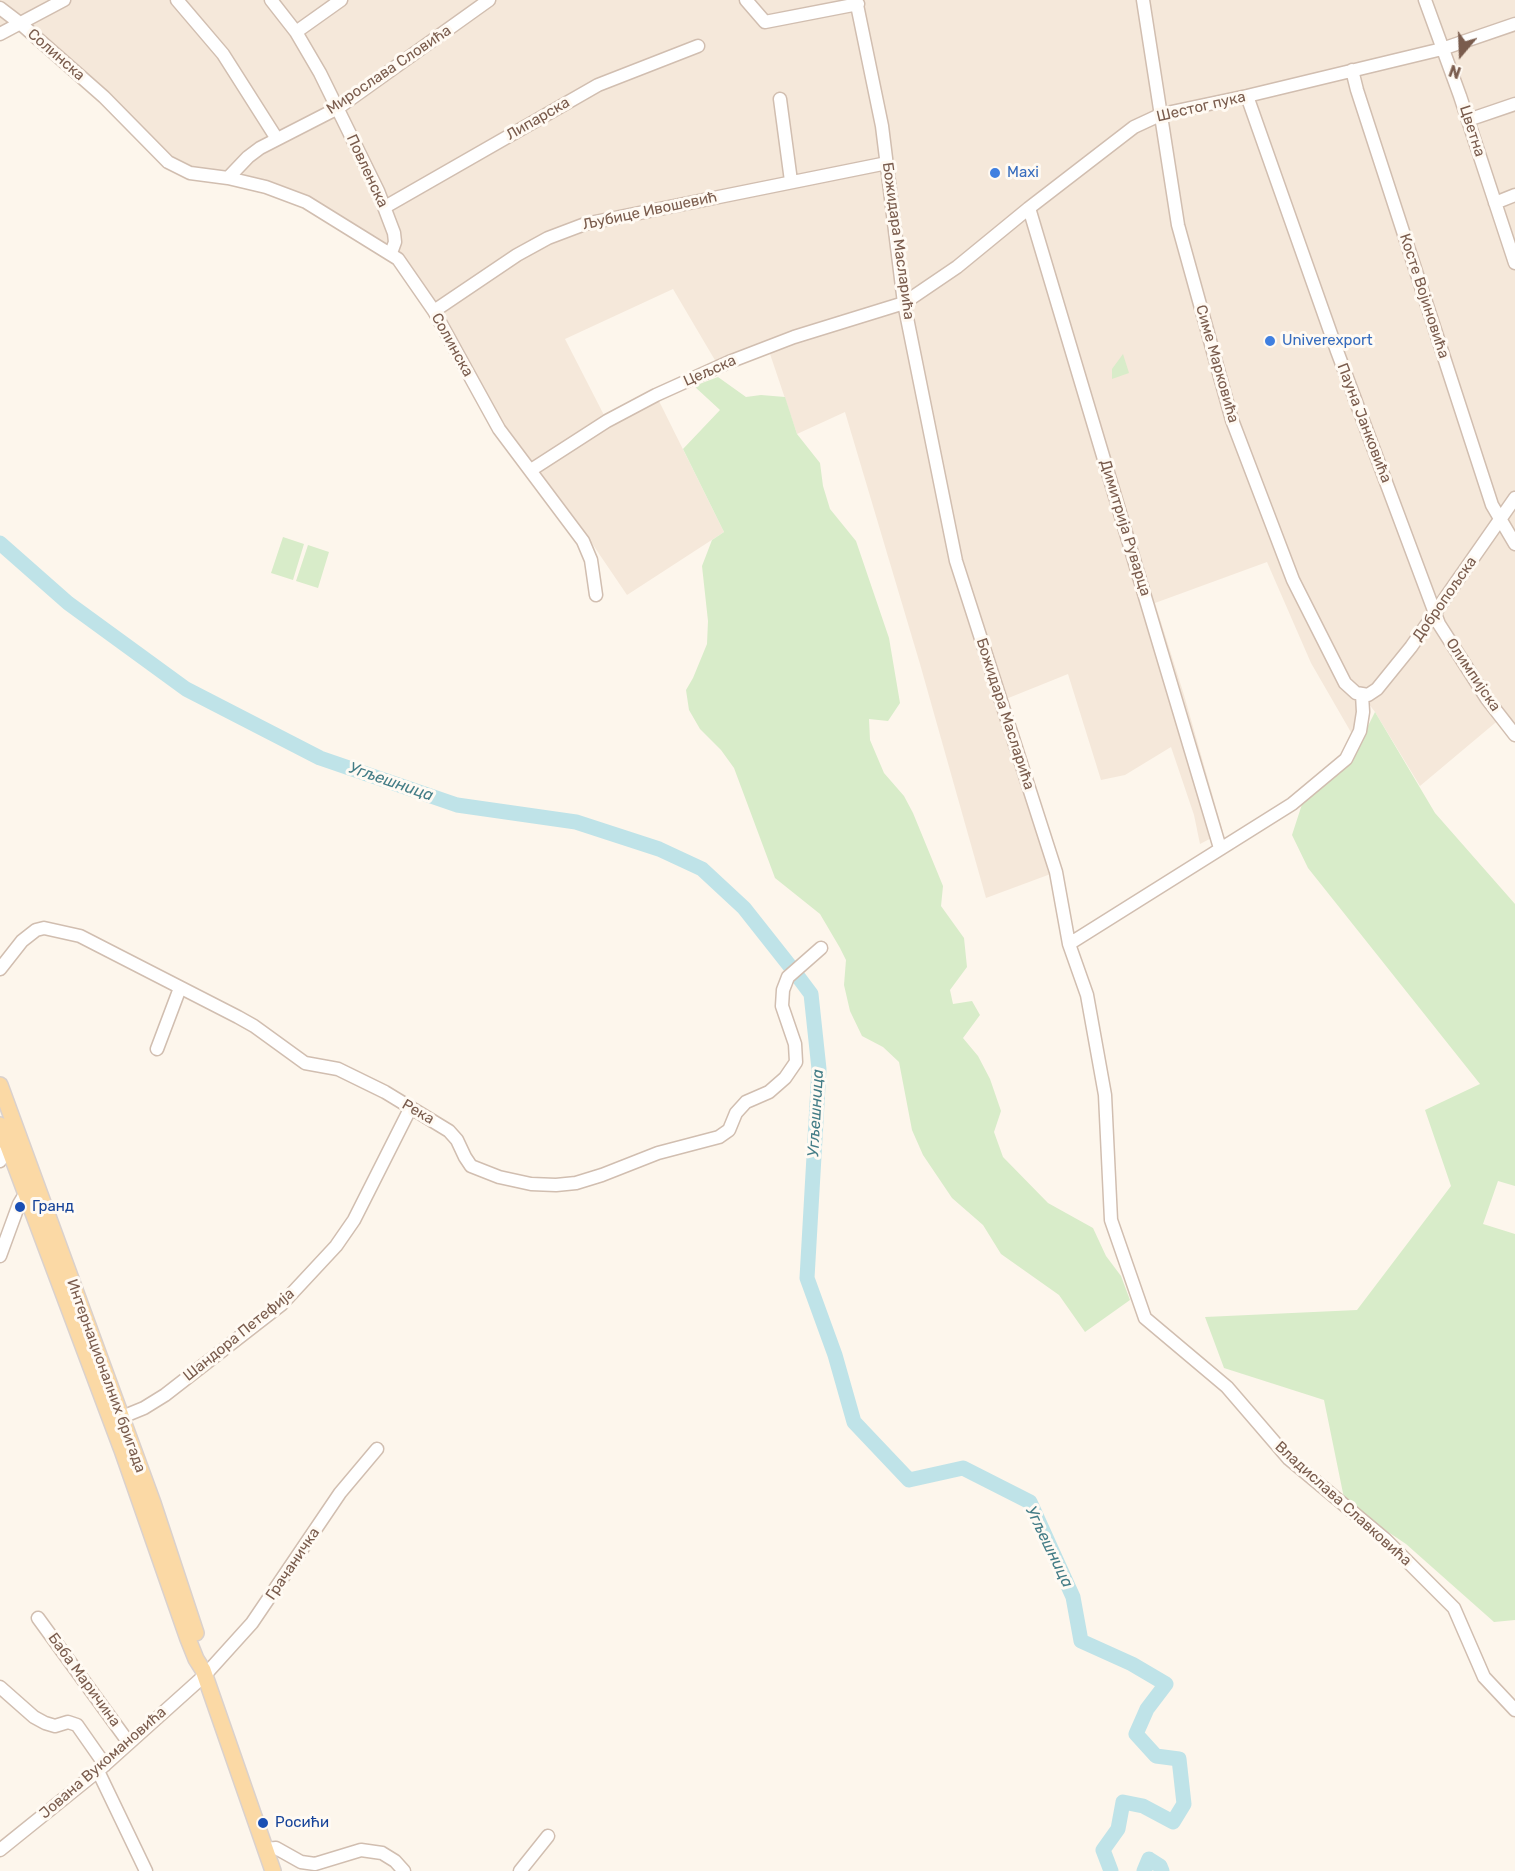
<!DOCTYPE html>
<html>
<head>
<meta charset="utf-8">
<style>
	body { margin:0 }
	#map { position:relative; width:1515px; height:1871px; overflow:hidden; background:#fdf6ec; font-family:Rubik,sans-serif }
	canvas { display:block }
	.north { position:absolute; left:1431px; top:24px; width:60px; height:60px; -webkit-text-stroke:4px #fffaf3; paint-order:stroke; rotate:199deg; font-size:16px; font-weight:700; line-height:24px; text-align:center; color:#7a5c4d }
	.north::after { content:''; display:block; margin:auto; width:21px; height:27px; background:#7a5c4d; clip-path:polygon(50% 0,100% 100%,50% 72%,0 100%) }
</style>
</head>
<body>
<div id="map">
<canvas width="1515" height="1871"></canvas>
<div class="north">N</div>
</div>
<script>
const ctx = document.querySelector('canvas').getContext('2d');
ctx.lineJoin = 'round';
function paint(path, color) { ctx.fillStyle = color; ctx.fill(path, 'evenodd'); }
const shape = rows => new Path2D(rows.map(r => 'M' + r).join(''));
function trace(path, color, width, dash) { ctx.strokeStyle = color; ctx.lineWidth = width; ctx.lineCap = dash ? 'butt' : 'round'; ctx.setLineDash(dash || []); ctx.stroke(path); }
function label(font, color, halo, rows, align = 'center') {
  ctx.font = font + ' Rubik,sans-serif'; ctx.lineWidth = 6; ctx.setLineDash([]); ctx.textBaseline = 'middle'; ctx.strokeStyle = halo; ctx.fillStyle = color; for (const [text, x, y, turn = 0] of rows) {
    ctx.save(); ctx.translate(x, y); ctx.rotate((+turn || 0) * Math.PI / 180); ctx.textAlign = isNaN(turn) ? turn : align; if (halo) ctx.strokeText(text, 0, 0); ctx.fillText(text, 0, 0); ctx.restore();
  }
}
const residential = shape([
	[0,0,1515,0,1515,738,1501,718,1420,786,1375,712,1362,695,1356,741,1311,663,1267,562,1155,603,1184,695,1223,832,1200,844,1194,815,1171,747,1125,775,1101,780,1068,674,1001,701,1056,872,986,898,920,664,845,412,797,434,768,348,719,367,673,289,565,339,607,421,656,395,724,532,627,595,587,536,531,470,421,290,361,229,265,184,190,170,163,153,26,21,0,35],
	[1411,57,1163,121,1162,114]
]);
const green = shape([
	[1123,354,1129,373,1112,379,1112,369],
	[718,377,746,397,761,395,785,397,797,434,820,463,823,486,830,509,856,541,889,638,900,703,888,721,869,719,870,740,884,773,904,796,913,813,943,886,941,906,964,938,967,967,950,990,953,1004,972,1001,980,1015,963,1038,978,1056,990,1079,1001,1111,994,1132,1003,1157,1048,1203,1093,1228,1106,1256,1121,1276,1130,1300,1085,1332,1059,1295,1001,1254,983,1225,952,1198,923,1155,912,1130,899,1062,883,1047,862,1036,850,1011,844,985,846,960,840,948,820,914,775,878,734,768,721,750,700,729,689,710,686,690,693,678,707,644,708,621,702,566,712,540,724,532,683,449,720,410,694,386],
	[283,537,304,544,293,580,271,573],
	[308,545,329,552,318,588,296,581],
	[1375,712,1435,813,1515,904,1515,1186,1498,1181,1483,1224,1515,1234,1515,1620,1494,1622,1406,1544,1345,1503,1324,1400,1224,1368,1205,1317,1357,1310,1451,1186,1425,1110,1480,1084,1308,868,1292,835,1305,795,1351,760]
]);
const river = shape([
	[0,543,68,603,186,689,320,758,457,805,576,822,659,849,702,869,744,908,793,970],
	[796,974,811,994,819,1069,807,1278,835,1355,854,1422,909,1480,963,1468,1030,1502,1073,1597,1081,1641,1132,1664,1166,1684,1147,1709,1136,1734,1156,1756,1179,1759,1184,1804,1173,1822,1143,1806,1123,1802,1118,1829,1103,1850,1111,1871],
	[1144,1871,1149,1859,1160,1866,1162,1871]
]);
const minor = shape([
	[177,0,223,54,277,139],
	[271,0,296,32,320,73,378,191,394,233,395,242,391,253],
	[746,0,765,22,858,4],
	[856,0,882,126,904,303,956,561,1056,872,1069,944,1087,995,1105,1095,1111,1220,1145,1318,1227,1387,1289,1459,1385,1539,1454,1608,1484,1677,1515,1710],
	[1143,0,1178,225,1232,420,1293,580,1345,683,1356,693,1368,695,1377,689,1411,647,1515,498],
	[1425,0,1460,96,1515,263],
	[0,8,21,24,104,97,168,162,190,173,228,178,266,187,306,202,398,259,434,311,499,429,583,541,591,560,596,595],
	[296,32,341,0],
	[0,34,64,0],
	[1352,70,1357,90,1492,505,1515,544],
	[1247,96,1337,351,1439,624,1487,699,1515,735],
	[780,99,791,181],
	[1468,120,1515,104],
	[228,178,248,157,260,148,338,108,489,0],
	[1495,203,1515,195],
	[385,207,598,85,698,46],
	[1029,208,1220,848],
	[434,311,517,255,548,238,585,224,887,163],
	[531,470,607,421,656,395,729,362,794,337,904,303,957,267,1029,208,1134,127,1162,114,1247,96,1442,49,1515,24],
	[1069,944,1292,804,1346,759,1360,731,1363,712,1362,694],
	[0,969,22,941,36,930,44,928,80,936,238,1017,254,1026,305,1063,338,1069,385,1092,449,1131,457,1140,465,1157,471,1166,499,1177,531,1184,556,1185,576,1183,602,1175,658,1153,719,1137,729,1130,736,1113,746,1102,769,1092,785,1078,796,1062,795,1044,782,1006,783,990,788,977,821,948],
	[157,1049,180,988],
	[0,1161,8,1146],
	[0,1256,19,1204,25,1194],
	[122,1417,144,1408,165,1395,282,1304,336,1246,354,1220,410,1109],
	[38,1618,129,1743],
	[0,1687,34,1717,45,1723,55,1726,68,1722,77,1725,105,1765],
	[98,1771,146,1871],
	[265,1849,276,1848,301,1862,315,1864,361,1850,382,1853,395,1861,404,1871],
	[0,1850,98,1771,205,1675,252,1623,340,1493,377,1449],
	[520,1871,548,1836]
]);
const major = shape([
	[0,1085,153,1503,196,1633],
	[0,1125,122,1450,188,1639,196,1659,203,1670,273,1871]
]);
const markers = [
	[995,173,6,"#3f7fe0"],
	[1270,341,6,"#3f7fe0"],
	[20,1207,6,"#1a4fb4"],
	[263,1823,6,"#1a4fb4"]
];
const streetNames = [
	["Солинска",56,55,41],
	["Мирослава Словића",389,70,-34],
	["Шестог пука",1201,107,-13],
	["Липарска",538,119,-30],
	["Цветна",1472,131,72],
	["Повленска",367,171,65],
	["Љубице Ивошевић",650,211,-12],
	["Божидара Масларића",898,241,82],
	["Косте Војиновића",1424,296,72],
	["Солинска",452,345,61],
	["Симе Марковића",1217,364,74],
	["Цељска",710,371,-24],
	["Пауна Јанковића",1364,423,69],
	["Димитрија Руварца",1125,528,73],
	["Добропољска",1445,599,-55],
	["Олимпијска",1473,675,56],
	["Божидара Масларића",1005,714,72],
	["Река",418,1112,30],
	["Шандора Петефија",239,1335,-39],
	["Интернационалних бригада",106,1376,70],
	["Владислава Славковића",1343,1504,42],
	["Грачаничка",293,1564,-56],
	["Баба Маричина",84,1680,54],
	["Јована Вукомановића",103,1763,-41]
];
const shopNames = [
	["Maxi",1007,173],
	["Univerexport",1282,341]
];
const transitNames = [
	["Гранд",32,1207],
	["Росићи",275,1823]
];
const waterNames = [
	["Угљешница",391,782,19],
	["Угљешница",816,1113,-87],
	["Угљешница",1049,1547,64]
];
paint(residential, '#f5e8da');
paint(green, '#d8ecc9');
trace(river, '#bfe3e8', 15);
trace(minor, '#d1beb0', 15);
trace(major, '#dad1cd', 18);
trace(minor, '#fff', 12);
trace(major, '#fbd9a5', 15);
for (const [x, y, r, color] of markers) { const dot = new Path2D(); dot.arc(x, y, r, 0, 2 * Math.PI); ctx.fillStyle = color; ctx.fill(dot); trace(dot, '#fffaf3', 2); }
label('15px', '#7a5c4d', '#fffaf3', streetNames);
label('15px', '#366cbe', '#fffaf3', shopNames, 'left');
label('15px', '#164399', '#fffaf3', transitNames, 'left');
label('italic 16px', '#437c86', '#fffaf3', waterNames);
</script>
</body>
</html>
